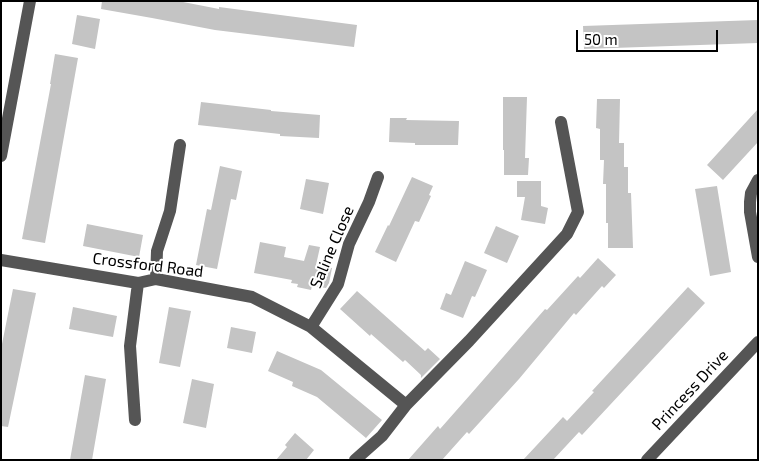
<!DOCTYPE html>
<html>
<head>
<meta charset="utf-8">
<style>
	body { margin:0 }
	#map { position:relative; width:759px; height:461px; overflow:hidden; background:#fff; font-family:"Exo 2",sans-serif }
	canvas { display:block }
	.frame { position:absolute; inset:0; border:2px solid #000; pointer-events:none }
	.scale { position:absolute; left:576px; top:30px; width:142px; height:22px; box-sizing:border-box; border:2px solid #000; border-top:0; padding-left:6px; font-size:15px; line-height:18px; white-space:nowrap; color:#000; -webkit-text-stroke:4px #fff; paint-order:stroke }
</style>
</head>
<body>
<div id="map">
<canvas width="759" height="461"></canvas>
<div class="frame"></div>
<div class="scale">50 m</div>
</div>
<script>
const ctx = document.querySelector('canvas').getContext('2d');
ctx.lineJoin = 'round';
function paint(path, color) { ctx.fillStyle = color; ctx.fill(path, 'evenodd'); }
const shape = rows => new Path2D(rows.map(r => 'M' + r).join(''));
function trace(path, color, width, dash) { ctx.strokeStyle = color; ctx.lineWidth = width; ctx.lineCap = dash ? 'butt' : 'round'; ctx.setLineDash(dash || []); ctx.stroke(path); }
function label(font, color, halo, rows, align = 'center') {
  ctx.font = font + ' "Exo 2",sans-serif'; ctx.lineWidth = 4; ctx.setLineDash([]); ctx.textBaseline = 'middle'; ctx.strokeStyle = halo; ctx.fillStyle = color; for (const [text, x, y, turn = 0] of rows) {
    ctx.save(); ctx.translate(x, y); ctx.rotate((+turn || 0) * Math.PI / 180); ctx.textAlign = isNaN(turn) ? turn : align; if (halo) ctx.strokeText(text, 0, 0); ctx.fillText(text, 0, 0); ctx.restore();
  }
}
const building = shape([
	[102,1,178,1,219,9,219,7,357,25,354,47,215,30,152,18,101,9],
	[77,15,100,19,95,49,72,44],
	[758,20,758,43,584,49,583,26],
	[55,54,78,58,45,243,22,239,51,84,50,84],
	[503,97,527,97,525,158,529,158,528,175,504,175,504,150,503,150],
	[597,99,620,99,619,143,624,143,624,167,628,167,628,193,631,193,633,248,608,248,608,223,606,223,606,184,603,184,604,160,600,160,600,129,596,128],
	[201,102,271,110,271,111,320,115,319,138,280,136,280,134,198,125],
	[758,109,758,142,723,180,707,165],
	[390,118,407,118,406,120,459,121,458,145,415,145,415,143,389,142],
	[220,166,242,171,236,200,231,199,217,269,196,265,207,209,211,210],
	[412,177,433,186,429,195,431,196,419,222,415,221,396,262,375,252,388,225,389,226],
	[306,179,329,183,323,214,300,209],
	[517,181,541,181,541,206,548,208,545,224,521,220,525,197,517,197],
	[717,186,731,272,710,276,695,189],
	[87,224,143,235,139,257,83,246],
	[496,226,519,236,507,263,484,253],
	[260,242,286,247,284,257,304,261,309,245,320,247,316,265,332,268,329,283,326,288,312,286,311,290,297,287,298,284,291,283,292,280,254,273],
	[598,258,616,275,604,288,602,286,576,315,574,313,519,379,469,434,467,432,442,460,408,460,438,426,440,429,470,395,545,309,547,310,578,276,580,278],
	[465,261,487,270,475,297,472,296,463,318,440,309,446,293,451,295],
	[688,287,705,303,582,435,579,432,553,460,523,460,563,417,567,421,594,392,592,391],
	[13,289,36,293,8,427,1,426,1,349],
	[357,291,425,351,428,348,440,359,421,378,421,375,405,360,403,362,371,334,370,336,340,309],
	[73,307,117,316,113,337,69,329],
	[169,307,191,311,180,367,159,363],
	[231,327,256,332,252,353,227,348],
	[277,351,321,370,382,420,366,438,317,397,292,386,293,382,268,371],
	[85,375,106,379,92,460,70,460],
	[192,379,214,384,206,428,183,423],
	[295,433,314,450,306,460,276,460,287,447,285,445]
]);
const minor = shape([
	[1,156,30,1],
	[758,180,751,193,750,202,750,212,758,257],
	[1,260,138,283,156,279,252,297,311,327,406,405],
	[156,279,157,251,170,211,180,145],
	[311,327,338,284,349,244,369,202,378,177],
	[135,420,130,346,138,283],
	[355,460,382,436,406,405,469,341,567,234,578,212,561,122],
	[647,460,758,342]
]);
const streetNames = [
	["Saline Close",332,247,-67],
	["Crossford Road",148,265,7],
	["Princess Drive",690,390,-47]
];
paint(building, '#c4c4c4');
trace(minor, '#555', 12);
label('16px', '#000', '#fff', streetNames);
</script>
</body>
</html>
